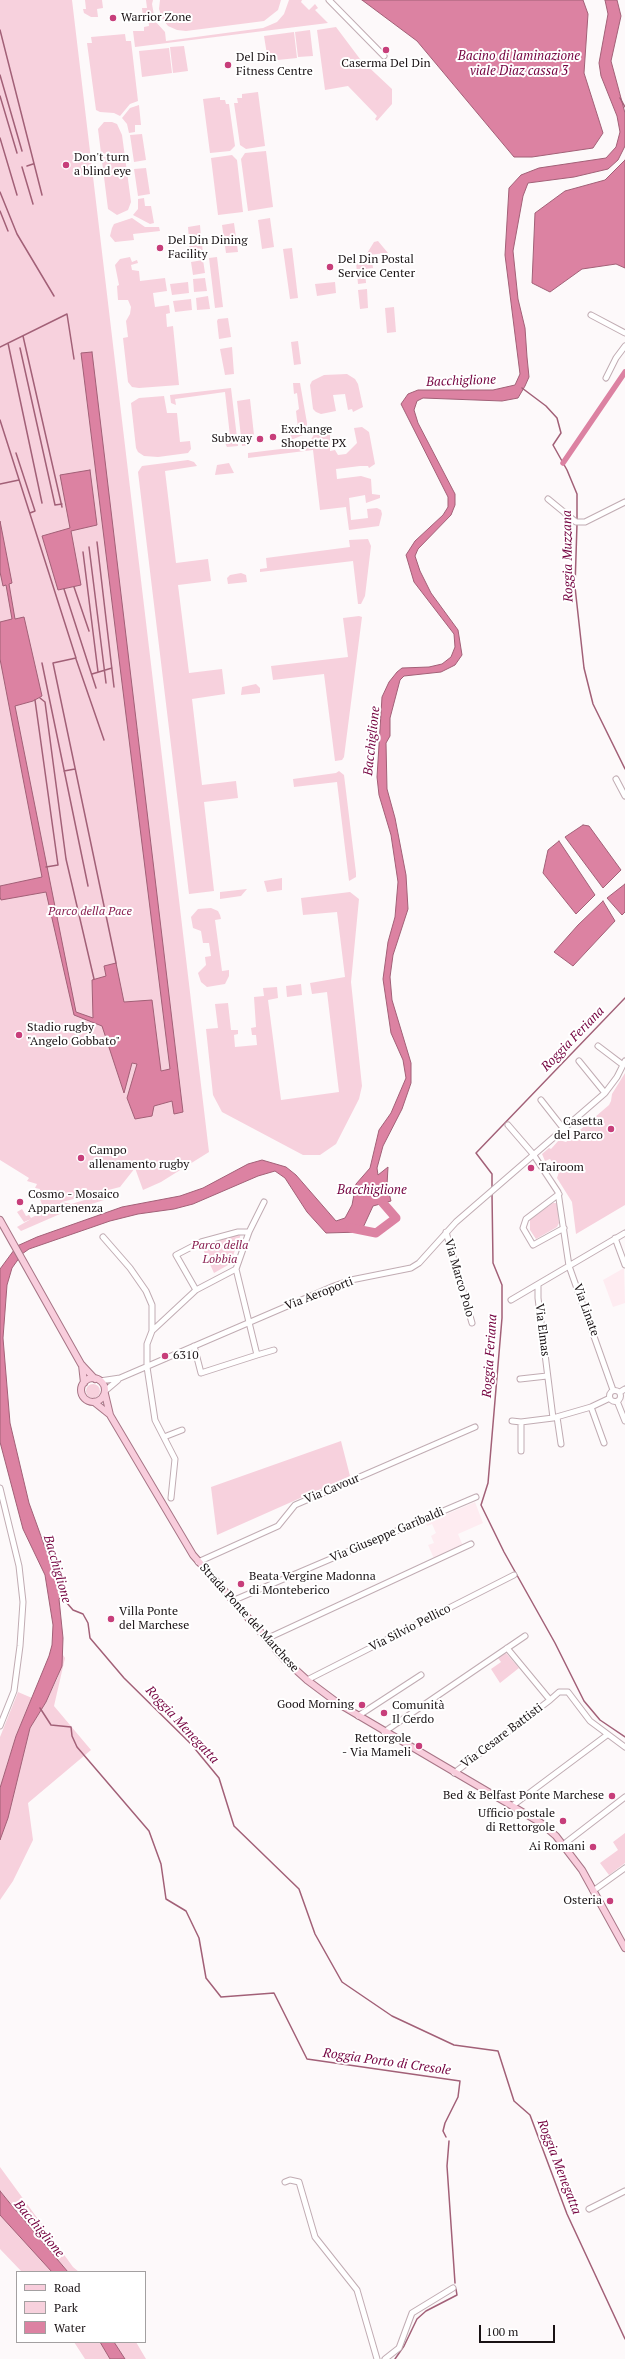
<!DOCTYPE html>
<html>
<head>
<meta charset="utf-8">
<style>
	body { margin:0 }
	#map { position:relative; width:625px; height:2359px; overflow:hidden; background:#fdf9fa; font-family:"PT Serif",serif }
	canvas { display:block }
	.legend { position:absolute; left:16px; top:2271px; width:130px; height:72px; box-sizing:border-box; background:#fff; border:1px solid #a3a0a1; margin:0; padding:5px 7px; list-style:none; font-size:12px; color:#191214 }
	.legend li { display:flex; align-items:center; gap:8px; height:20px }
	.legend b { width:20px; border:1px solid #a3a0a1 }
	.scale { position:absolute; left:479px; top:2325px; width:76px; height:18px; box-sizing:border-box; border:2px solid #191214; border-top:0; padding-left:5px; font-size:12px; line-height:14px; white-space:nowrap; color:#191214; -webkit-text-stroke:3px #fff; paint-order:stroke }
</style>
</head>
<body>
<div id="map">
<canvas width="625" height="2359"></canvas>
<ul class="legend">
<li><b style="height:5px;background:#f8cddc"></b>Road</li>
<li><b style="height:11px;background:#f7d1dd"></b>Park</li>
<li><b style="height:11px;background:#dc82a2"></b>Water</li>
</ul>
<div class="scale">100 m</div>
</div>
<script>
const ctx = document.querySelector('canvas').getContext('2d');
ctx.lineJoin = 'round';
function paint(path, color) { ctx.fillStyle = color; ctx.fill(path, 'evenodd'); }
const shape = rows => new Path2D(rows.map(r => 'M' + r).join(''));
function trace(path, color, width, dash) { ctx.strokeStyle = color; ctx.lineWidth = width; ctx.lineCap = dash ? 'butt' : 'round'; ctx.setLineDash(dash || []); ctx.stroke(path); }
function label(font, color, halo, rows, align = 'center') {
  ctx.font = font + ' "PT Serif",serif'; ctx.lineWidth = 4; ctx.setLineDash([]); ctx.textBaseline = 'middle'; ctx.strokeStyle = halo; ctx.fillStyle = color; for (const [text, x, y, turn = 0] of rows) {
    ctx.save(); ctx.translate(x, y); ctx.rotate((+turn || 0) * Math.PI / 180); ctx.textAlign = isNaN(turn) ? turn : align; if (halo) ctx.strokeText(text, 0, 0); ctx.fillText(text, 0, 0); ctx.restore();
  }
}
const built = shape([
	[624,1268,625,1303,613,1307,603,1280],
	[475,1502,483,1523,458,1534,464,1548,435,1561,428,1545,434,1543,431,1536,436,1533,432,1524,427,1526,426,1523]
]);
const green = shape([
	[0,0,72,0,209,1152,161,1182,143,1190,135,1168,120,1187,62,1202,71,1204,102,1195,104,1200,60,1214,21,1231,17,1227,31,1219,24,1222,17,1212,22,1209,26,1216,29,1215,31,1218,44,1211,39,1196,30,1196,39,1195,40,1189,35,1188,37,1184,27,1181,29,1178,0,1160],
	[85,0,102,0,103,8,97,9,98,17,91,17,84,13,83,9,86,9],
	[146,0,153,0,152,4,155,21,165,32,166,41,263,28,277,22,284,14,289,0,302,0,301,2,309,10,315,4,318,8,315,10,328,23,135,47,133,31,144,31,144,27,149,26,148,16,143,17,142,8,147,8],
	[160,0,281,0,278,10,264,21,186,31,177,30,168,26,162,18,159,9],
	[336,27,360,59,392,89,392,104,377,121,375,119,377,116,348,86,325,90,317,30],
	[310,30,313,56,298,57,295,32],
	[294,32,297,58,268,61,264,36],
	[125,34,126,41,131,41,138,101,130,104,120,116,114,113,100,112,96,110,87,43,92,43,91,37],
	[184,46,188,71,173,73,170,47],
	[169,48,172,73,142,77,139,51],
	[258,92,265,146,246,149,240,145,234,103,238,103,237,98,242,98,242,94],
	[220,97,220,100,225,100,226,104,229,104,235,146,230,151,210,153,203,99],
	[139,105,141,125,135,125,135,132,129,133,127,124,122,118,130,108],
	[104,122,112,122,117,124,122,135,131,202,128,210,117,215,108,209,98,129],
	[142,134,146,160,134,162,130,135],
	[266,151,273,207,248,211,241,159,245,153],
	[232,155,237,160,243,212,218,215,211,158],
	[146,168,150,194,138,196,134,169],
	[144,198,145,206,151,206,154,223,150,224,133,215,138,209,138,199],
	[132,218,145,227,159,227,160,231,133,234,134,240,115,242,110,236,112,228,114,224],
	[270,218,274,247,262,249,258,220],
	[234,223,238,252,226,253,222,225],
	[200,225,201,238,189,240,188,227],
	[378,241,388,253,366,255,374,242],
	[202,243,203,256,191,258,189,245],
	[292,248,298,298,290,299,283,249],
	[130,257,132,262,137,260,138,263,131,265,132,270,139,271,140,281,165,278,167,291,153,293,155,307,169,305,170,313,166,314,167,327,173,326,179,385,139,388,132,387,128,382,123,338,128,337,126,321,130,314,131,307,128,300,118,300,117,286,119,285,115,265,120,259],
	[217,257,223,307,215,308,209,258],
	[203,260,205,273,193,275,191,262],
	[372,260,373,268,365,269,366,283,358,284,356,262],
	[205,278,207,291,194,292,193,279],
	[188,282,189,293,172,295,170,284],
	[335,282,336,293,317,296,315,284],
	[367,289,368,308,360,309,358,290],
	[208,296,210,309,197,310,196,298],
	[191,299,192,310,175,312,173,301],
	[394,307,396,332,387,333,385,308],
	[228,318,231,337,219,339,217,321,218,319],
	[298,341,301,364,294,365,291,342],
	[232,347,234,374,225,375,220,349],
	[347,374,355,379,358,384,363,407,353,412,352,409,348,410,345,394,333,395,336,411,321,414,316,412,313,409,310,385,312,381,324,375],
	[293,383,300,383,307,423,307,431,303,435,291,440,290,429,298,428,296,411,299,409,297,393,294,394],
	[231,388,238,446,227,447,226,445,224,437,230,436,225,392,175,399,176,405,171,403,170,395],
	[164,396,167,413,177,413,180,442,190,441,191,449,188,453,158,457,144,456,138,452,136,448,131,403,139,398],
	[250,399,254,435,250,445,242,446,237,401],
	[362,427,369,432,375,464,369,468,368,466,360,466,336,469,337,479,361,476,371,479,372,494,380,495,380,498,366,503,365,495,349,498,351,520,368,518,367,509,377,508,381,510,382,514,379,526,349,530,346,507,320,510,313,450,248,458,248,453,297,447,310,441,315,433,330,431,330,451,335,450,338,455,346,454,357,443,354,428],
	[188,460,194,462,197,466,165,471,176,563,208,559,211,581,178,585,189,673,222,669,225,694,192,699,202,785,236,781,238,798,204,802,214,891,189,894,138,472,142,466],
	[229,463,234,473,215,475,217,465],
	[368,539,371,546,365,596,361,604,358,604,353,561,260,572,260,569,267,568,266,558,350,547,349,540],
	[241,573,246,575,247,582,228,584,227,578,230,575],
	[359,616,362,617,344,757,342,760,335,761,324,674,273,680,271,666,348,657,343,618],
	[256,684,260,688,260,693,241,695,242,687],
	[339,771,344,775,356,873,356,877,349,881,337,782,294,787,293,779,336,773],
	[282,878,282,890,267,892,264,881],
	[247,889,241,896,220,899,220,892],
	[350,892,359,899,351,982,362,1086,359,1099,336,1144,320,1155,303,1155,222,1112,213,1095,206,1029,218,1028,215,1004,228,1003,231,1030,238,1030,238,1034,234,1035,235,1047,257,1045,256,1035,252,1035,251,1028,256,1027,254,997,264,996,263,988,277,987,278,998,268,1000,281,1100,339,1092,327,992,312,994,310,983,345,977,337,912,303,915,301,898],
	[211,908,218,911,220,915,221,919,215,920,222,971,229,970,229,976,225,984,207,987,201,982,198,973,206,965,205,957,211,956,209,943,203,943,201,931,193,928,191,917,198,909],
	[301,984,302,995,287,997,286,986],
	[625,1073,625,1205,576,1234,572,1202,557,1178,559,1172,550,1159,545,1161,542,1154,549,1148,551,1149,559,1140,566,1142,609,1105,611,1101,612,1094],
	[553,1203,557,1203,559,1223,557,1227,536,1239,530,1230,530,1219],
	[241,1234,231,1261,228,1265,214,1273,201,1245],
	'86 1391a7 7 0 1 1 14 0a7 7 0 1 1-14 0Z',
	[341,1441,350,1476,217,1535,211,1487],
	[506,1653,519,1668,500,1683,491,1669,501,1662,498,1658],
	[63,1655,65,1658,54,1706,91,1750,28,1803,33,1840,13,1881,0,1900,0,1840,8,1817,30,1728,46,1702,58,1677],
	[18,1692,32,1698,16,1736,0,1788,0,1737],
	[625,1833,625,1863,609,1875,600,1863,618,1850,613,1842],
	[0,2167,73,2267,79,2272,68,2272,0,2191],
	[0,2215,40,2258,52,2272,22,2272,0,2249],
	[74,2342,100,2342,110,2359,85,2359],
	[114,2342,136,2342,146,2359,125,2359]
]);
const water = shape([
	[362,0,583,0,588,14,584,73,603,133,593,148,532,157,514,157,417,41,362,0],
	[605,0,617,0,621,16,611,61,625,113,625,146,618,160,608,169,574,177,528,183,523,196,513,251,518,299,525,328,527,357,529,377,525,386,518,398,502,401,423,398,417,401,414,410,418,423,455,494,455,505,451,515,418,549,415,556,420,571,431,593,458,630,462,655,455,665,441,672,404,676,400,680,390,718,390,736,386,743,387,789,395,818,406,875,408,909,393,955,390,977,392,1000,411,1063,411,1083,402,1109,383,1146,377,1168,378,1175,388,1167,387,1185,391,1201,373,1206,361,1232,326,1233,307,1212,285,1178,275,1171,258,1176,193,1204,174,1209,138,1214,110,1221,29,1249,22,1254,12,1268,7,1285,3,1338,10,1423,29,1503,46,1550,65,1592,59,1599,63,1638,62,1666,46,1702,30,1728,8,1818,0,1840,0,1788,16,1736,49,1656,52,1645,53,1625,45,1575,23,1529,0,1442,0,1269,17,1246,37,1237,122,1207,180,1196,203,1188,248,1164,262,1160,286,1167,296,1175,336,1221,345,1218,352,1205,356,1184,370,1168,379,1130,391,1113,406,1078,403,1060,391,1033,383,979,388,942,395,917,398,882,391,835,379,795,377,777,382,697,389,682,397,672,402,668,429,667,442,664,451,657,455,647,454,634,414,582,406,555,415,541,443,515,448,507,448,497,401,404,408,394,418,390,493,390,515,385,520,374,505,255,509,188,521,175,539,168,606,158,616,147,620,132,617,116,601,76,599,63,608,14,605,0],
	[625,160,625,268,616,264,582,269,550,292,532,283,535,213,565,191,605,180,625,160],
	[92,352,183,1112,174,1114,172,1101,154,1106,152,1116,135,1119,127,1098,137,1064,132,1063,124,1093,102,1026,74,1015,46,892,1,900,0,897,0,886,42,877,0,659,0,622,12,619,6,585,3,586,0,572,0,521,12,583,9,584,15,619,24,617,42,696,33,701,15,706,76,1012,93,1018,92,980,106,976,104,966,116,963,124,1002,152,1000,161,1071,170,1069,81,353,92,352],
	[90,470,97,525,71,531,81,585,58,590,42,536,70,528,60,475,90,470],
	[583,825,589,826,621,870,603,888,565,837,583,825],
	[559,841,595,895,576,914,543,873,548,850,559,841],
	[625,884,625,912,622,915,607,898,625,884],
	[603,901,615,921,573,966,554,952,578,925,603,901],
	[0,2191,13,2207,68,2272,52,2272,0,2215,0,2191],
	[100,2342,114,2342,125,2359,110,2359,100,2342]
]);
const stream = shape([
	[0,30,42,195],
	[0,75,22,151],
	[0,96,17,153],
	[620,98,625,107],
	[0,138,17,195],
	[27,166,33,164],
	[22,167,33,204],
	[0,192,17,234,54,296],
	[0,211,8,231],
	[23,336,62,507],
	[8,343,42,503],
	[0,347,67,314,74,359],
	[20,348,55,505,62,504],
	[522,388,546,406,557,418,561,433,553,445,567,470,577,494,577,521],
	[0,420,76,658,53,663,116,963],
	[16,453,35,511,30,513],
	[0,484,19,480],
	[577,524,575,587,584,668,593,704,625,769],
	[97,542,114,687],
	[89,547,106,683],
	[83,552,98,672],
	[74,587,89,631],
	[64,589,96,688],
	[76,659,104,740],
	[42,663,88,886],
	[92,674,112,668],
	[40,698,45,702,66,859,94,979],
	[35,700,58,865,46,867],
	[64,771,75,769],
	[492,1188,492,1174,476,1153,625,998],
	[492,1194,493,1263,502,1285,502,1318,488,1483,481,1505,504,1552,555,1643,584,1701,600,1720,625,1737],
	[60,1595,73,1610,83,1614,88,1623,90,1638,124,1678,191,1744,219,1778,234,1826,299,1889,315,1934,342,1982,392,2016,454,2045,498,2051,514,2101,530,2115,567,2214,625,2339],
	[40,1708,51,1725,71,1727,72,1736,77,1747,149,1831,161,1864,166,1899,186,1911,199,1938,206,1978,221,1997,274,1993,307,2059,460,2081,458,2097,445,2123,443,2131,446,2137],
	[449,2141,447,2166,455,2283],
	[395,2359,404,2346,417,2319,426,2311,457,2295,456,2289]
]);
const canal = shape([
	[563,463,625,372]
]);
const river = shape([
	[351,1228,376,1233,396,1218,376,1195]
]);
const minor = shape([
	[329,0,384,56],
	[591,315,625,333],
	[606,378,616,358,625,346],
	[548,499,576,522,585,522,625,502],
	[616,779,625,796],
	[598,1046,623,1065],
	[579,1061,605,1093],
	[541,1100,563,1128],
	[508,1125,533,1154,558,1192,569,1266,613,1390],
	[559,1194,526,1219,523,1228,533,1245,564,1228],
	[446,1232,472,1323],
	[103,1237,130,1268,146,1291,152,1305,152,1331,147,1344,147,1367,155,1420,175,1459,171,1498],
	[615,1238,625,1265],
	[538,1285,538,1298,553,1418],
	[196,1290,176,1255,201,1242,238,1232,249,1232],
	[511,1300,625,1233],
	[152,1331,196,1290,236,1269],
	[194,1346,201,1373,257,1355,236,1269,249,1232,264,1202],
	[257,1355,274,1350],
	[520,1379,547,1376],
	[100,1381,120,1378,334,1286,351,1280,411,1268,419,1263,456,1222,605,1093,617,1077,625,1061],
	'609.5 1396a5.5 5.5 0 1 1 11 0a5.5 5.5 0 1 1-11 0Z',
	[105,1391,118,1380],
	[620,1392,625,1389],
	[617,1401,625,1421],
	[591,1407,604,1443],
	[557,1417,561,1444],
	[512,1421,521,1422,553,1418,591,1407,610,1398],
	[164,1437,182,1430],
	[521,1451,521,1422],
	[0,1488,19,1566,23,1602,20,1646,14,1691,0,1726],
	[198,1562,278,1526,295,1505,475,1427],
	[232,1601,476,1497],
	[266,1639,471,1544],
	[507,1648,550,1700,559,1692,568,1692,590,1721,625,1747],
	[307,1680,514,1575],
	[358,1716,421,1675],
	[384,1732,525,1636],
	[454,1773,550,1700],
	[512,1806,607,1735],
	[564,1844,625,1797],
	[593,1891,625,1868],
	[285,2182,290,2180,299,2182,315,2237,357,2290,377,2359],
	[589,2209,625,2191],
	[385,2359,399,2348,412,2313,453,2288]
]);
const major = shape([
	[0,1220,81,1364,95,1379],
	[82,1365,84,1383],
	'81 1390a12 12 0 1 1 24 0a12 12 0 1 1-24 0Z',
	[105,1394,110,1415,193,1555,285,1660,307,1680,339,1704,541,1823,556,1836,582,1870,625,1948],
	[94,1402,109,1414]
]);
const markers = [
	[113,18,4,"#c73e7a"],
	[386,50,4,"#c73e7a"],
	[228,65,4,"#c73e7a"],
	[66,165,4,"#c73e7a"],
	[160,248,4,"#c73e7a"],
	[330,267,4,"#c73e7a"],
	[273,437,4,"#c73e7a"],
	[260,439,4,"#c73e7a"],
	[19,1035,4,"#c73e7a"],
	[611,1129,4,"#c73e7a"],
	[81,1158,4,"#c73e7a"],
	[531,1168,4,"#c73e7a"],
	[20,1202,4,"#c73e7a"],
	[165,1356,4,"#c73e7a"],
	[241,1584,4,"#c73e7a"],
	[111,1619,4,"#c73e7a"],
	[362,1705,4,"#c73e7a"],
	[384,1713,4,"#c73e7a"],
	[419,1746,4,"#c73e7a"],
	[612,1796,4,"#c73e7a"],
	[563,1821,4,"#c73e7a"],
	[593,1847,4,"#c73e7a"],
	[610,1901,4,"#c73e7a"]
];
const poiNames = [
	["Warrior Zone",121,18],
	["Del Din",236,58],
	["Fitness Centre",236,72],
	["Caserma Del Din",386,64,"center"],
	["Don't turn",74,158],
	["a blind eye",74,172],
	["Del Din Dining",168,241],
	["Facility",168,255],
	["Del Din Postal",338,260],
	["Service Center",338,274],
	["Exchange",281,430],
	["Shopette PX",281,444],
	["Subway",252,439,"right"],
	["Stadio rugby",27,1028],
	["\"Angelo Gobbato\"",27,1042],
	["Casetta",603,1122,"right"],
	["del Parco",603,1136,"right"],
	["Campo",89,1151],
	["allenamento rugby",89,1165],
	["Tairoom",539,1168],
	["Cosmo - Mosaico",28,1195],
	["Appartenenza",28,1209],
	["6310",173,1356],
	["Beata Vergine Madonna",249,1577],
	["di Monteberico",249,1591],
	["Villa Ponte",119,1612],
	["del Marchese",119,1626],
	["Good Morning",354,1705,"right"],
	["Comunità",392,1706],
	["Il Cerdo",392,1720],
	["Rettorgole",411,1739,"right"],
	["- Via Mameli",411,1753,"right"],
	["Bed & Belfast Ponte Marchese",604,1796,"right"],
	["Ufficio postale",555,1814,"right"],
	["di Rettorgole",555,1828,"right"],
	["Ai Romani",585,1847,"right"],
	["Osteria",602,1901,"right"]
];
const parkNames = [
	["Parco della Pace",90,912],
	["Parco della",220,1246],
	["Lobbia",220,1260]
];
const streetNames = [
	["Via Marco Polo",459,1278,74],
	["Via Aeroporti",319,1294,-21],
	["Via Linate",586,1310,70],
	["Via Elmas",542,1330,83],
	["Via Cavour",332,1489,-23],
	["Via Giuseppe Garibaldi",387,1535,-23],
	["Strada Ponte del Marchese",249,1618,48],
	["Via Silvio Pellico",410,1628,-27],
	["Via Cesare Battisti",502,1736,-37]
];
const waterNames = [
	["Bacino di laminazione",519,56],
	["viale Diaz cassa 3",519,71],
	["Bacchiglione",461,381,-2],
	["Roggia Muzzana",568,556,-91],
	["Bacchiglione",372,741,-84],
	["Roggia Feriana",573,1039,-46],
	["Bacchiglione",372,1190],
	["Roggia Feriana",490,1356,-86],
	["Bacchiglione",57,1569,74],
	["Roggia Menegatta",182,1725,47],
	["Roggia Porto di Cresole",387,2062,8],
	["Roggia Menegatta",559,2167,69],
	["Bacchiglione",39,2229,50]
];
paint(built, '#feecf1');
paint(green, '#f7d1dd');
paint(water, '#dc82a2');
trace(water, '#a26077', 1);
trace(stream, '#a26077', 1.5);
trace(canal, '#dc82a2', 5.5);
trace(river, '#dc82a2', 9);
trace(minor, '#c1acb3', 7);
trace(major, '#a77586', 8);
trace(minor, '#fff', 5);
trace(major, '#f8cddc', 6);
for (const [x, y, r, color] of markers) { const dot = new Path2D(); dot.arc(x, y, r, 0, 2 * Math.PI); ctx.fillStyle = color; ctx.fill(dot); trace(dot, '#fff', 1.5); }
label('12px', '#191214', '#fff', poiNames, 'left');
label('italic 12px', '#8a2051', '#fff', parkNames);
label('12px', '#191214', '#fff', streetNames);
label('italic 13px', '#74023f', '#fff', waterNames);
</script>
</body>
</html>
